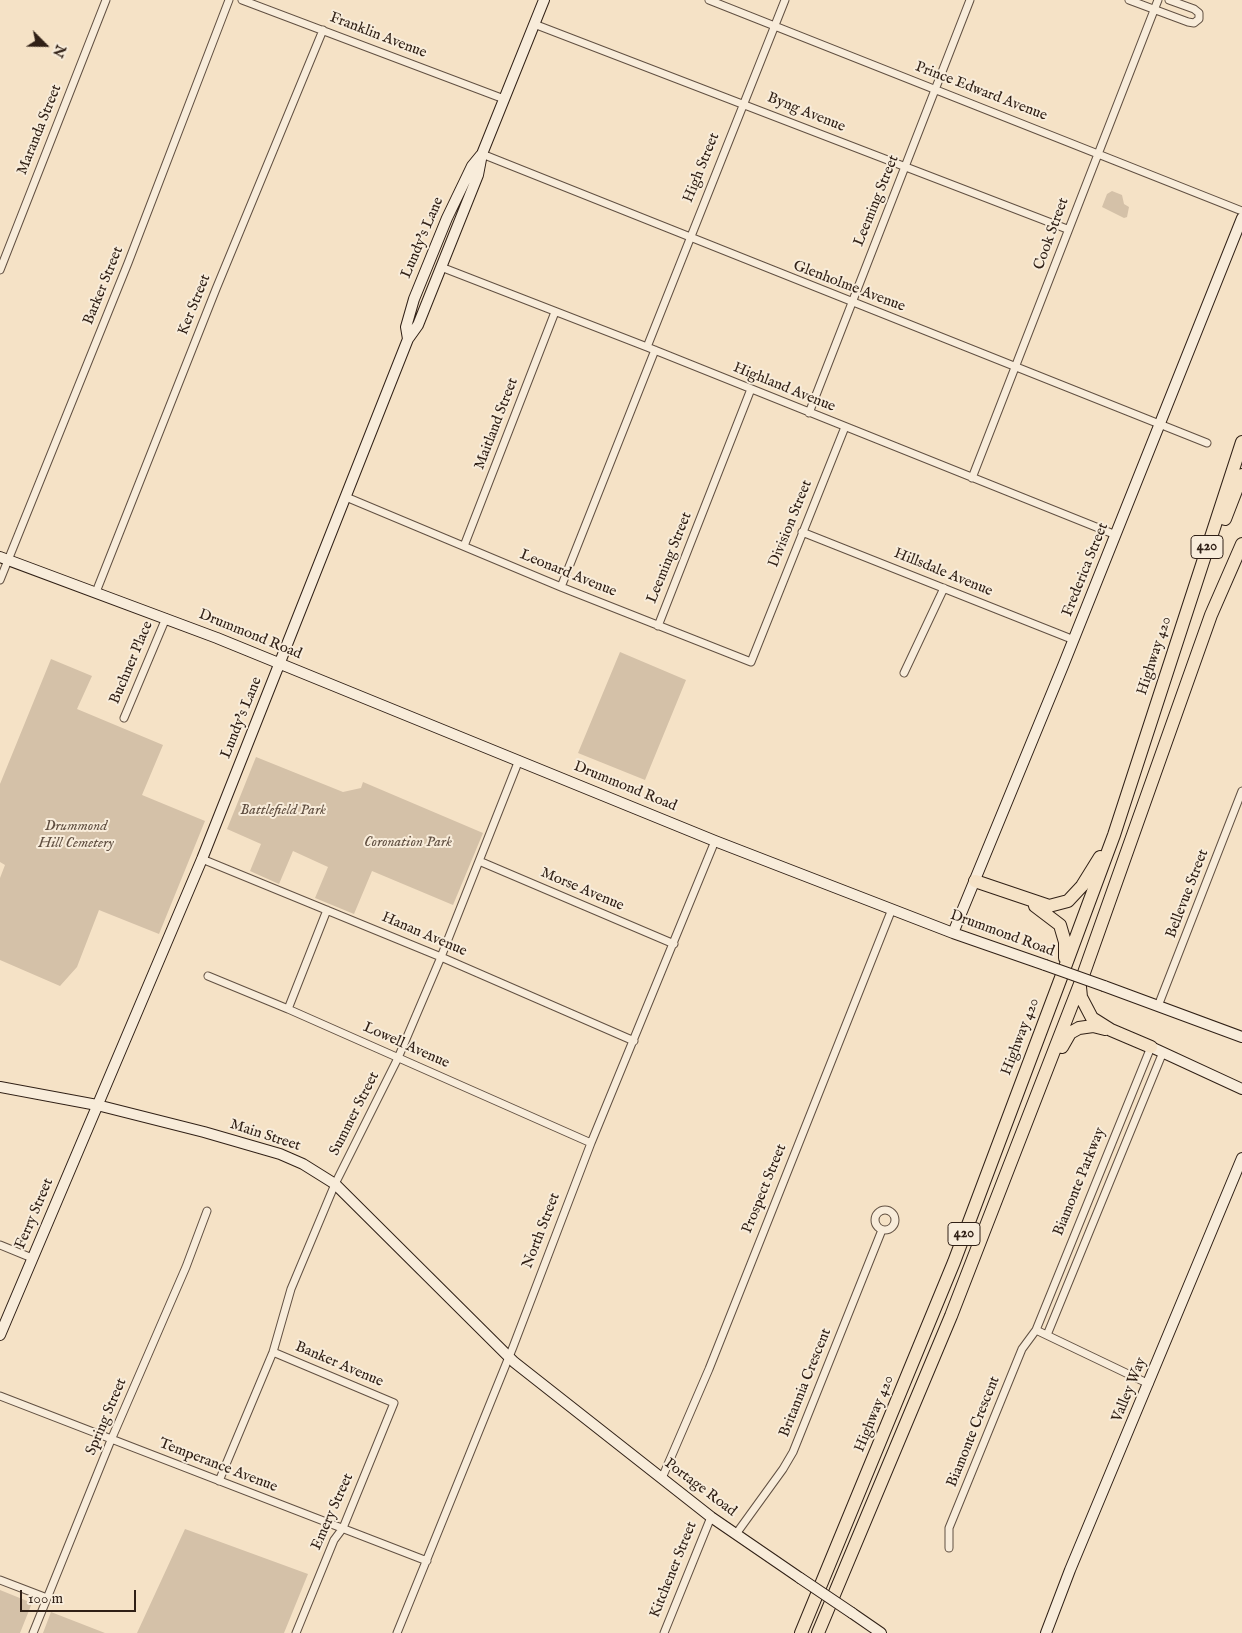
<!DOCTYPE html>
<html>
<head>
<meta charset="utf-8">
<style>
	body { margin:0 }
	#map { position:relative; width:1242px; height:1633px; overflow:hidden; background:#f5e2c6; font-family:"IM FELL English",serif }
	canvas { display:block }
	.north { position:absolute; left:20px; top:20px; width:50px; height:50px; -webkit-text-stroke:4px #f8ecda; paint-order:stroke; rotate:113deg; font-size:14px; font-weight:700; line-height:20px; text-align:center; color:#302016 }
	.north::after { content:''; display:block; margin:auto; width:18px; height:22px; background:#302016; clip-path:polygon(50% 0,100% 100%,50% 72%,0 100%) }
	.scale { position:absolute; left:20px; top:1590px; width:116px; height:22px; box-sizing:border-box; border:2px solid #302016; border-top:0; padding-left:6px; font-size:15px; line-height:18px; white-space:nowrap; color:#302016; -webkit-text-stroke:4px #f8ecda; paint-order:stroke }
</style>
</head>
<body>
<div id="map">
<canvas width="1242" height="1633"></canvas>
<div class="north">N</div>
<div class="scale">100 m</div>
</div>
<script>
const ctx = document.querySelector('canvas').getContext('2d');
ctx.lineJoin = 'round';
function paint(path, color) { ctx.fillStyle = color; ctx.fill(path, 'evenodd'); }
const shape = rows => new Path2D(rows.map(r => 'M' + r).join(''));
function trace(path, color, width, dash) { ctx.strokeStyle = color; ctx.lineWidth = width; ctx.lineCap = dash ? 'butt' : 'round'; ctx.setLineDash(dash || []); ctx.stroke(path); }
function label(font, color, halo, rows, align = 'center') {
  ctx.font = font + ' "IM FELL English",serif'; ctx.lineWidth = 4; ctx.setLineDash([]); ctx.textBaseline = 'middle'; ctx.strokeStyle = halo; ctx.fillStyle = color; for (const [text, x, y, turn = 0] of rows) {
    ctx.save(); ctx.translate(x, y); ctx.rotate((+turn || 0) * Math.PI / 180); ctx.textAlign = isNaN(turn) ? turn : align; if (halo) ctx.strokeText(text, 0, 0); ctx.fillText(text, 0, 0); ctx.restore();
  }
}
const green = shape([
	[1112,191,1122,195,1124,204,1129,207,1127,217,1124,218,1102,207,1107,194],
	[620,652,686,680,645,780,578,753],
	[51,659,92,676,77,709,163,745,142,795,205,821,159,934,99,910,77,967,60,986,0,960,0,878,5,865,0,862,0,784],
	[256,757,343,792,361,788,363,782,483,833,453,905,372,871,354,914,315,898,328,867,293,851,279,884,250,871,261,844,227,829],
	[185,1529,308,1574,284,1633,137,1633],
	[0,1590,32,1603,20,1633,0,1633],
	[51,1612,105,1633,43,1633]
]);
const street = shape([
	[242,0,504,99],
	[709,0,1242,211],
	[1129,0,1188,22,1194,23,1199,19,1199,13,1194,9,1169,0],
	[534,24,1067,229],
	[482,154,1207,443],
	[441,267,647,347,1116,535],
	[0,270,106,0],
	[647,347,785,0],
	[809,413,970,0],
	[972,478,1158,0],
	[346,497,561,587,751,662,845,427],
	[802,532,1074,640],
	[464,546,555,312],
	[0,580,128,263,229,0],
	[561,587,655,350],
	[96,592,216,289,323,30],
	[658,626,751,389],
	[904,673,944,588],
	[124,718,166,618],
	[202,859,441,957,634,1041],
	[479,861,674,944],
	[208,976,288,1009,591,1143],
	[1158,1006,1242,791],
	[288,1009,327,910],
	'875 1220a10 10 0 1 1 20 0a10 10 0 1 1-20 0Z',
	[0,1245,32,1258],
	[1036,1330,1149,1384],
	[1047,1335,1163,1052],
	[273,1352,394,1403,343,1528,334,1540,296,1633],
	[0,1396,427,1561],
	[662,1478,709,1369,892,909],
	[219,1481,273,1352,291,1289,335,1184,398,1058,441,957,519,760],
	[736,1534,783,1469,793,1452,882,1230],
	[949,1548,949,1528,1022,1349,1036,1330,1151,1047],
	[0,1580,47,1598],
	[33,1633,111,1440,186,1267,207,1211],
	[397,1633,513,1347,591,1143,715,841],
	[664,1633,711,1517]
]);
const secondary = shape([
	[408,339,406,327,414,299,447,218,472,166,481,155],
	[0,557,217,638,715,841,953,933,1045,965],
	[953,933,1063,666,1242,218],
	[1104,986,1242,1037],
	[1151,1047,1242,1089],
	[0,1087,97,1105,204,1132,280,1154,303,1164,335,1184,514,1362,711,1517,800,1578],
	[0,1335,202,859,408,339,418,325,478,175,482,154,544,0],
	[852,1613,881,1633],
	[1046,1633,1070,1570,1242,1158]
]);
const highway = shape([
	[1225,519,1242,475],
	[975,881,1049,906,1068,901,1082,886,1100,857],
	[1035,906,1060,925,1065,942,1065,958],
	[1080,987,1081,997,1092,1018,1111,1030,1151,1047],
	[1062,1047,1070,1033,1079,1028,1093,1026,1105,1029],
	[801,1633,954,1262,1065,967,1114,835,1242,442],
	[818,1633,951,1316,1080,984,1211,615,1242,544]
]);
const secondaryBridge = shape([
	[1045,965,1104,986],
	[800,1578,852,1613]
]);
const shields = [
	[1207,547,32],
	[964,1234,32]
];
const shieldNames = [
	["420",1207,547],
	["420",964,1234]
];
const streetNames = [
	["Franklin Avenue",378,36,21],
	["Prince Edward Avenue",981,92,21],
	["Byng Avenue",806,113,22],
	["Maranda Street",40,130,-68],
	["High Street",702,168,-68],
	["Leeming Street",877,201,-68],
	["Cook Street",1052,234,-70],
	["Lundy's Lane",423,238,-67],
	["Barker Street",104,286,-68],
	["Glenholme Avenue",849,287,21],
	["Ker Street",195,305,-68],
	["Highland Avenue",784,388,22],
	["Maitland Street",497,424,-69],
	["Division Street",791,524,-68],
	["Leeming Street",670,558,-68],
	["Frederica Street",1086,570,-68],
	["Hillsdale Avenue",943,573,22],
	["Leonard Avenue",568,574,22],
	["Drummond Road",250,635,22],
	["Highway 420",1155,656,-72],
	["Buchner Place",132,663,-67],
	["Lundy's Lane",242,718,-68],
	["Drummond Road",625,787,22],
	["Morse Avenue",582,890,23],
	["Bellevue Street",1188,894,-69],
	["Drummond Road",1002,934,20],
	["Hanan Avenue",424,935,23],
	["Highway 420",1021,1037,-69],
	["Lowell Avenue",406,1046,24],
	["Summer Street",355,1114,-63],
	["Main Street",265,1136,18],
	["Biamonte Parkway",1080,1182,-68],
	["Prospect Street",765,1189,-68],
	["Ferry Street",35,1214,-67],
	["North Street",542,1231,-69],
	["Banker Avenue",339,1365,23],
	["Britannia Crescent",806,1383,-68],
	["Valley Way",1130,1390,-68],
	["Highway 420",875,1414,-68],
	["Spring Street",107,1417,-67],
	["Biamonte Crescent",974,1432,-68],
	["Temperance Avenue",218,1466,21],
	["Portage Road",700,1488,37],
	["Emery Street",333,1512,-66],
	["Kitchener Street",674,1570,-68]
];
const parkNames = [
	["Battlefield Park",283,811],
	["Drummond",76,827],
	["Hill Cemetery",76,844],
	["Coronation Park",408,843]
];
paint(green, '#d4c1a8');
trace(street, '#615042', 9);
trace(secondary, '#302016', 12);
trace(highway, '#302016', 14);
trace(street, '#f8ecda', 7);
trace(secondary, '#f8ecda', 10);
trace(highway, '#f5e2c6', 12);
trace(secondaryBridge, '#302016', 12, []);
trace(secondaryBridge, '#f8ecda', 10);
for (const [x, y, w] of shields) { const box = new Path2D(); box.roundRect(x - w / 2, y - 11.5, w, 23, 4); ctx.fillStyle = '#f8ecda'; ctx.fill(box); trace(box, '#302016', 1); }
label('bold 14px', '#302016', null, shieldNames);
label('15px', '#302016', '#f8ecda', streetNames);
label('italic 15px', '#615042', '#f8ecda', parkNames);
</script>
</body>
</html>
